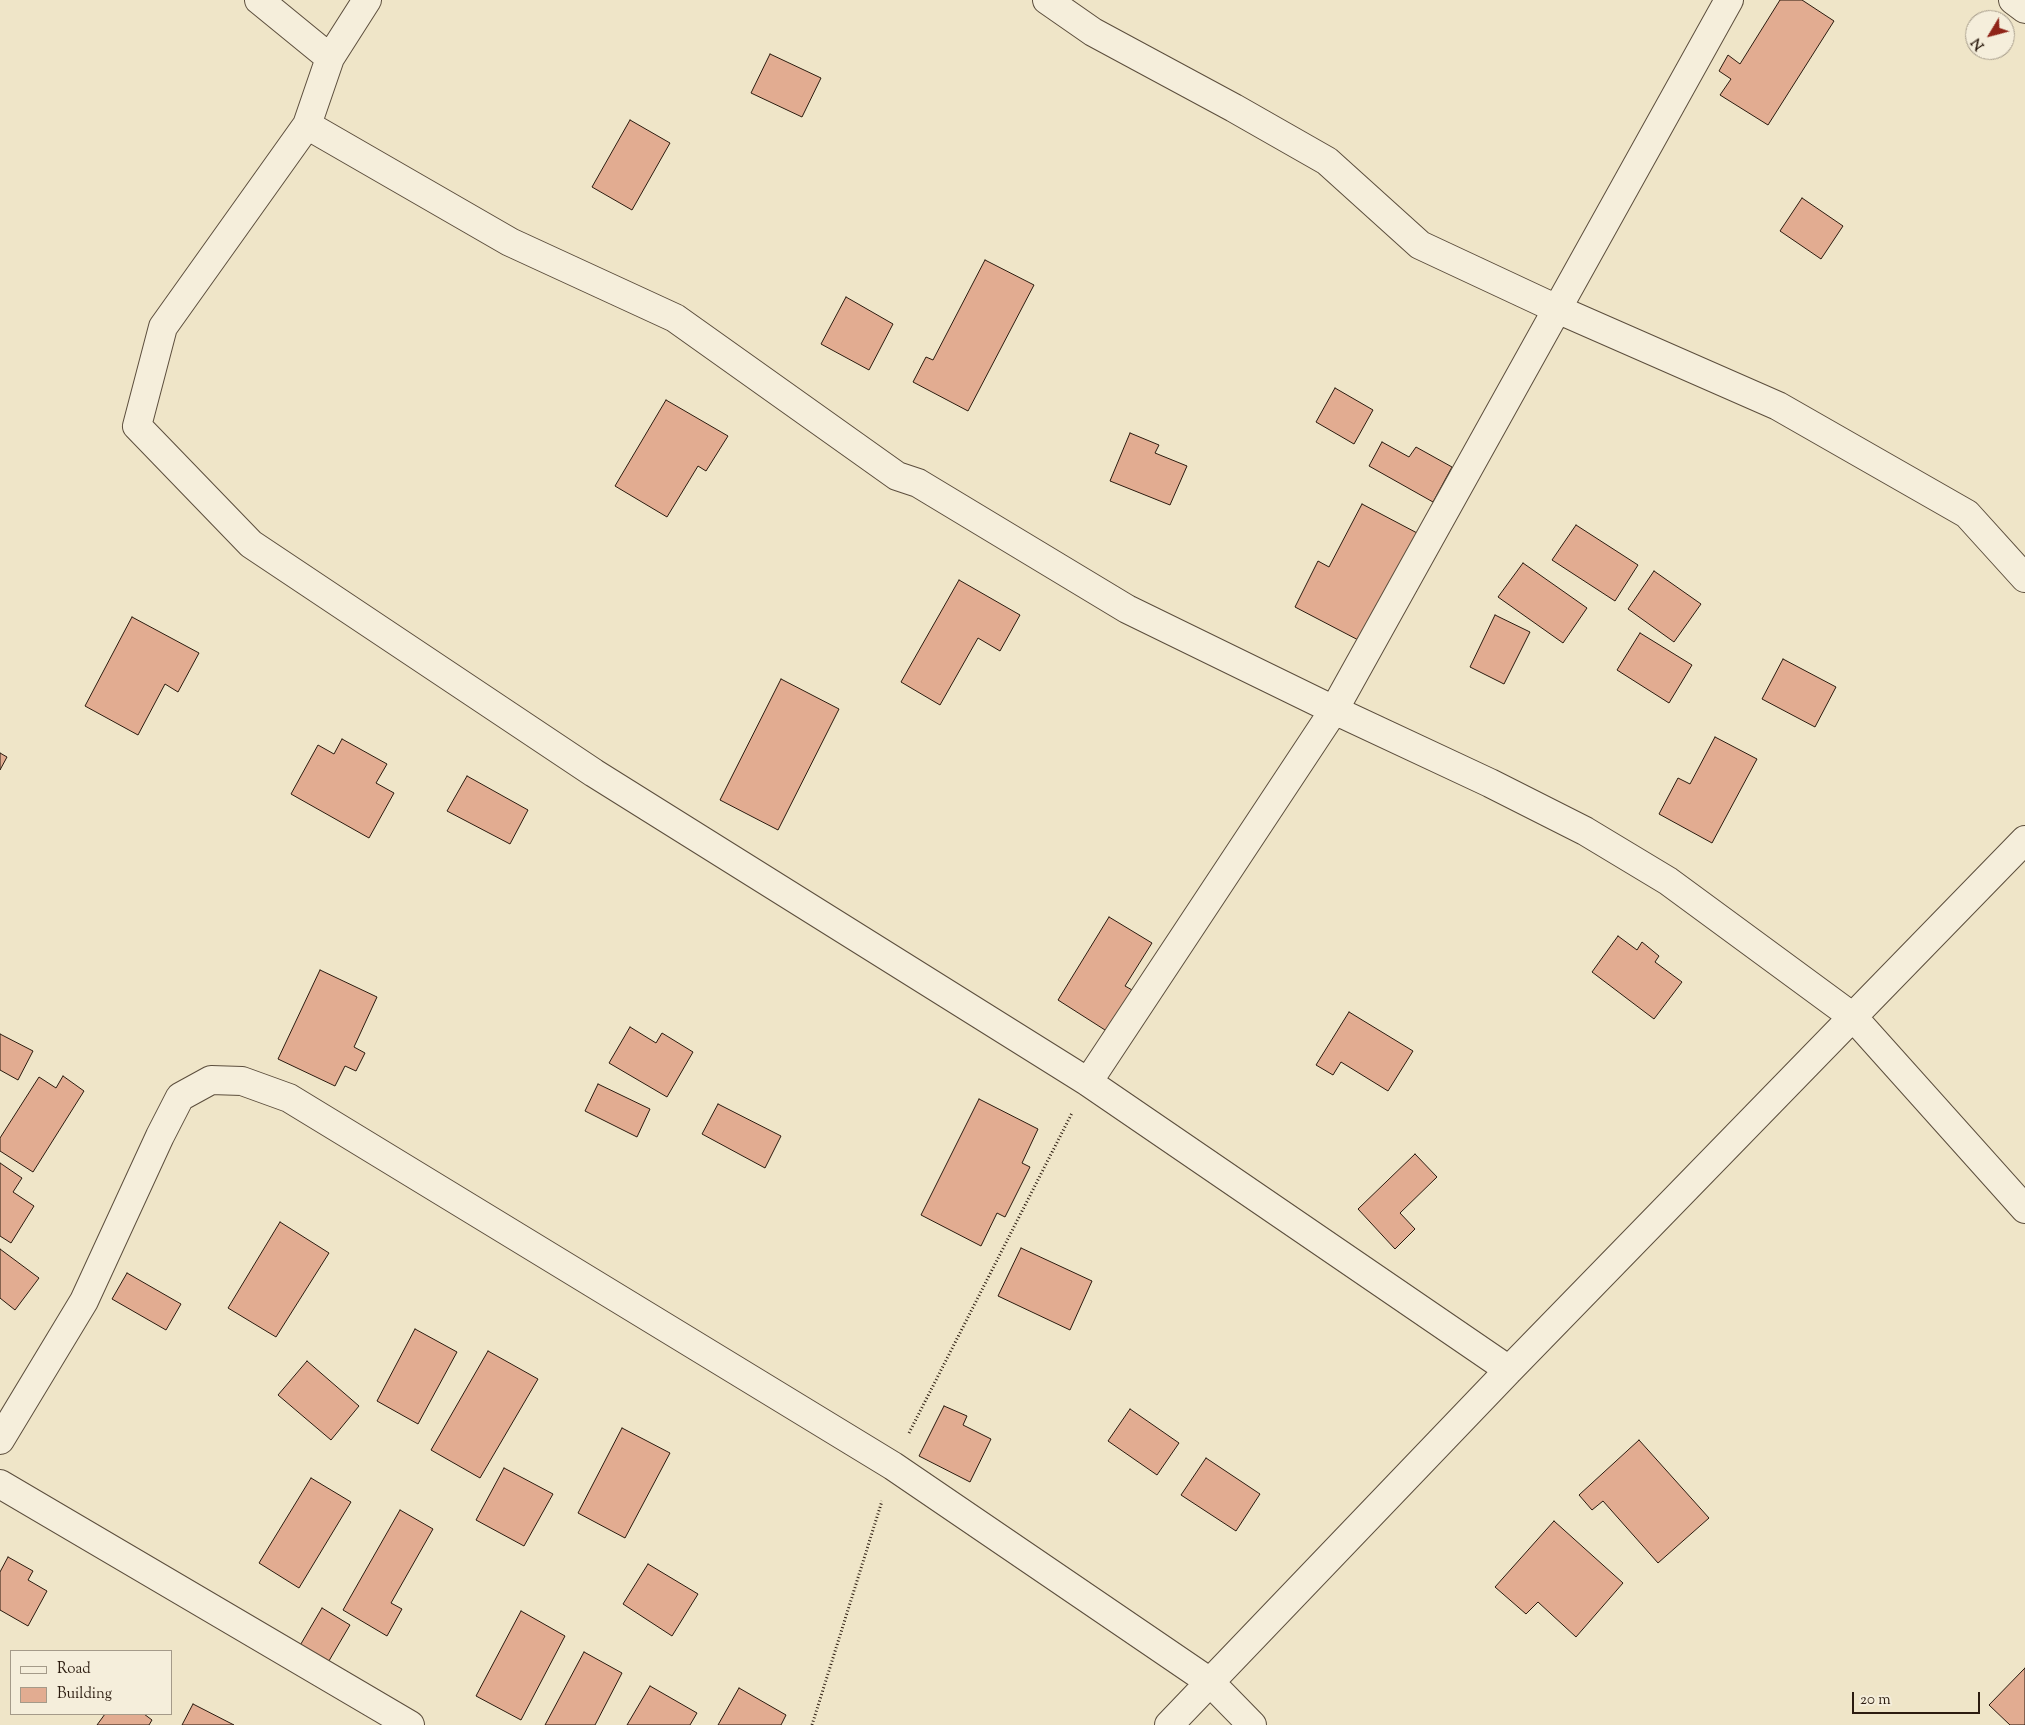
<!DOCTYPE html>
<html>
<head>
<meta charset="utf-8">
<style>
	body { margin:0 }
	#map { position:relative; width:2025px; height:1725px; overflow:hidden; background:#efe5c8; font-family:"Sorts Mill Goudy",serif }
	canvas { display:block }
	.legend { position:absolute; left:10px; top:1650px; width:162px; height:65px; box-sizing:border-box; background:#f5eedb; border:1px solid #a49a89; margin:0; padding:6px 9px; list-style:none; font-size:15px; color:#2b1b0f }
	.legend li { display:flex; align-items:center; gap:10px; height:25px }
	.legend b { width:25px; border:1px solid #a49a89 }
	.north { position:absolute; left:1965px; top:10px; width:50px; height:50px; box-sizing:border-box; background:#f5eedb; border:1px solid #a49a89; border-radius:50%; rotate:233deg; font-size:14px; font-weight:700; line-height:20px; text-align:center; color:#2b1b0f }
	.north::after { content:''; display:block; margin:auto; width:18px; height:22px; background:#8f2418; clip-path:polygon(50% 0,100% 100%,50% 72%,0 100%) }
	.scale { position:absolute; left:1852px; top:1692px; width:128px; height:22px; box-sizing:border-box; border:2px solid #2b1b0f; border-top:0; padding-left:6px; font-size:15px; line-height:18px; white-space:nowrap; color:#2b1b0f; -webkit-text-stroke:4px #f5eedb; paint-order:stroke }
</style>
</head>
<body>
<div id="map">
<canvas width="2025" height="1725"></canvas>
<ul class="legend">
<li><b style="height:6px;background:#f5eedb"></b>Road</li>
<li><b style="height:14px;background:#e2ac91"></b>Building</li>
</ul>
<div class="north">N</div>
<div class="scale">20 m</div>
</div>
<script>
const ctx = document.querySelector('canvas').getContext('2d');
ctx.lineJoin = 'round';
function paint(path, color) { ctx.fillStyle = color; ctx.fill(path, 'evenodd'); }
const shape = rows => new Path2D(rows.map(r => 'M' + r).join(''));
function trace(path, color, width, dash) { ctx.strokeStyle = color; ctx.lineWidth = width; ctx.lineCap = dash ? 'butt' : 'round'; ctx.setLineDash(dash || []); ctx.stroke(path); }
const building = shape([
	[1780,0,1802,0,1834,21,1768,125,1720,95,1731,79,1719,71,1728,55,1740,64,1780,0],
	[770,54,821,78,802,117,751,93,770,54],
	[630,120,670,143,632,210,592,187,630,120],
	[1802,198,1843,226,1821,259,1780,231,1802,198],
	[985,260,1034,285,968,411,913,382,926,357,933,360,985,260],
	[846,297,893,324,869,370,821,344,846,297],
	[1335,388,1373,410,1354,444,1316,422,1335,388],
	[666,400,728,436,706,471,698,466,667,517,615,486,666,400],
	[1130,433,1159,445,1155,453,1187,466,1170,505,1110,481,1130,433],
	[1382,442,1409,457,1416,447,1452,467,1433,502,1369,466,1382,442],
	[1362,504,1419,534,1364,643,1295,607,1318,561,1329,567,1362,504],
	[1576,525,1638,565,1615,601,1552,560,1576,525],
	[1523,563,1587,608,1563,643,1498,597,1523,563],
	[1654,571,1701,604,1674,642,1628,609,1654,571],
	[959,580,1020,615,1000,651,978,638,940,705,901,682,959,580],
	[1495,615,1530,632,1504,684,1470,667,1495,615],
	[132,617,199,653,178,692,165,684,138,735,85,706,132,617],
	[1640,633,1692,665,1669,703,1617,670,1640,633],
	[1783,659,1836,687,1815,727,1762,699,1783,659],
	[781,679,839,709,778,830,720,800,781,679],
	[1715,737,1757,759,1712,843,1659,814,1678,778,1690,784,1715,737],
	[342,739,387,764,376,783,394,793,369,838,291,794,318,745,334,754,342,739],
	[0,753,7,757,0,770,0,753],
	[467,776,528,810,510,844,447,811,467,776],
	[1109,917,1152,943,1125,986,1141,995,1116,1037,1058,1000,1109,917],
	[1618,936,1637,950,1642,942,1659,956,1655,962,1682,982,1654,1019,1592,972,1618,936],
	[320,970,377,997,354,1047,365,1053,356,1071,345,1066,335,1086,278,1059,320,970],
	[1349,1012,1413,1051,1388,1091,1341,1062,1333,1075,1316,1065,1349,1012],
	[630,1027,656,1043,662,1033,693,1052,667,1097,609,1063,630,1027],
	[0,1034,33,1051,18,1080,0,1070,0,1034],
	[63,1076,84,1091,33,1172,0,1151,0,1138,39,1077,56,1088,63,1076],
	[598,1084,650,1109,637,1137,585,1111,598,1084],
	[979,1099,1038,1129,1022,1163,1030,1167,1005,1217,997,1213,981,1246,921,1215,979,1099],
	[718,1104,781,1136,765,1168,702,1134,718,1104],
	[1415,1154,1437,1177,1400,1213,1415,1229,1395,1249,1358,1209,1415,1154],
	[0,1163,22,1178,13,1192,34,1206,11,1243,0,1236,0,1163],
	[280,1222,329,1253,276,1337,228,1308,280,1222],
	[1021,1248,1092,1281,1070,1330,998,1296,1021,1248],
	[0,1249,39,1278,15,1310,0,1298,0,1249],
	[127,1273,181,1304,166,1330,112,1299,127,1273],
	[415,1329,457,1352,418,1424,377,1401,415,1329],
	[488,1351,538,1379,480,1478,431,1450,488,1351],
	[307,1361,359,1406,331,1440,278,1395,307,1361],
	[944,1406,967,1416,963,1425,991,1439,970,1482,919,1456,944,1406],
	[1130,1409,1179,1443,1157,1475,1108,1441,1130,1409],
	[622,1428,670,1453,625,1538,578,1513,622,1428],
	[1639,1440,1709,1518,1658,1563,1603,1501,1592,1510,1579,1495,1639,1440],
	[1206,1458,1260,1494,1236,1531,1181,1495,1206,1458],
	[504,1468,553,1494,524,1546,476,1520,504,1468],
	[311,1478,351,1502,299,1588,259,1563,311,1478],
	[400,1510,433,1529,391,1603,402,1609,387,1636,343,1610,400,1510],
	[1554,1521,1623,1583,1576,1637,1538,1602,1526,1614,1495,1587,1554,1521],
	[8,1557,33,1571,28,1580,47,1591,28,1626,0,1610,0,1572,8,1557],
	[648,1564,698,1594,672,1636,623,1604,648,1564],
	[322,1608,350,1625,323,1671,295,1654,322,1608],
	[521,1611,565,1636,521,1720,476,1696,521,1611],
	[584,1652,622,1673,595,1725,545,1725,584,1652],
	[2025,1668,2025,1725,2010,1725,1989,1705,2025,1668],
	[650,1686,697,1713,690,1725,627,1725,650,1686],
	[739,1688,786,1715,781,1725,718,1725,739,1688],
	[193,1704,234,1725,182,1725,193,1704],
	[105,1714,144,1714,152,1720,149,1725,97,1725,105,1714]
]);
const path = shape([
	[909,1433,1072,1113],
	[812,1725,882,1501]
]);
const minor = shape([
	[259,0,330,58],
	[367,0,330,58,307,125,163,327,137,426,251,544,594,773,1088,1082,1509,1370],
	[1047,0,1093,32,1234,108,1327,161,1420,245,1557,309,1778,406,1967,514,2025,578],
	[2013,0,2025,9],
	[307,125,510,242,675,318,897,476,918,483,1127,609,1334,710,1490,783,1585,831,1668,881,1853,1017,2025,1209],
	[1088,1082,1334,710,1729,0],
	[0,1440,84,1301,160,1136,180,1097,211,1080,242,1081,289,1098,893,1466,1210,1682,1252,1725],
	[0,1484,410,1725],
	[1169,1725,1509,1370,2025,840]
]);
paint(building, '#e2ac91');
trace(building, '#2b1b0f', 1);
trace(minor, '#5c4e3d', 30);
trace(path, '#2b1b0f', 3, [1, 2.5]);
trace(minor, '#f5eedb', 28);
</script>
</body>
</html>
